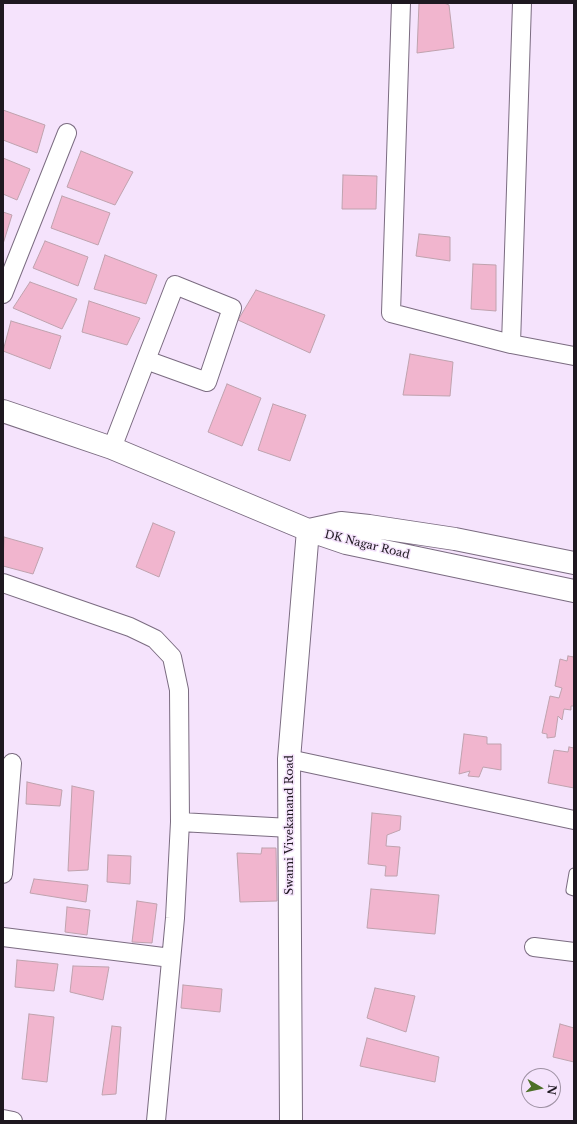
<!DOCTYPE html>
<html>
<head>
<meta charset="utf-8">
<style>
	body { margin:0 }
	#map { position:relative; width:577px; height:1124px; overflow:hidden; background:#f5e3fc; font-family:"Libre Baskerville",serif }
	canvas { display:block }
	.frame { position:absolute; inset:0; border:4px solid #1e1820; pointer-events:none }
	.north { position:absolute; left:521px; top:1068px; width:40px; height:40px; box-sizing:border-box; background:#f5e3fc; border:1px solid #9f92a4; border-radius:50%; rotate:99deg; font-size:11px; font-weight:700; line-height:16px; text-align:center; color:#1e1820 }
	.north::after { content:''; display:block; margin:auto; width:14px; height:18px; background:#4d7028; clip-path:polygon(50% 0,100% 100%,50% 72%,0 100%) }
</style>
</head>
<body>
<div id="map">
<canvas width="577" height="1124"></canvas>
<div class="frame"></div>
<div class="north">N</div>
</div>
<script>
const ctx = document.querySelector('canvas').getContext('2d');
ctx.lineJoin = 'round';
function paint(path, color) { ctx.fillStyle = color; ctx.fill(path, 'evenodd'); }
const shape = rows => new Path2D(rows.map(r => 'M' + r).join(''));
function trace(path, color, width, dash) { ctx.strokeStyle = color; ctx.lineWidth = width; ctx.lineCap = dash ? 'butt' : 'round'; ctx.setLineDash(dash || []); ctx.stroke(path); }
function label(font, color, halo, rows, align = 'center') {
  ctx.font = font + ' "Libre Baskerville",serif'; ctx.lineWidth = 3; ctx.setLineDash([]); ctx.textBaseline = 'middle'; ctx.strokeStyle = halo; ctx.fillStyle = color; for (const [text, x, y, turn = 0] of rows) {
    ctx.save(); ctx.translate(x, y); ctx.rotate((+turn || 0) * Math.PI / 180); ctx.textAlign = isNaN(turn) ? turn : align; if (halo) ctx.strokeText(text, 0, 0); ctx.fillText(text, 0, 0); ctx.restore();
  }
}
const building = shape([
	[419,3,444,3,449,5,454,48,417,53,419,3],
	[3,110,45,125,37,153,3,140,3,110],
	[81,151,133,172,115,205,67,187,81,151],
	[3,158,30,169,17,200,3,194,3,158],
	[343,175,377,176,376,209,342,209,343,175],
	[62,196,110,213,98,245,51,228,62,196],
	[3,212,12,215,3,244,3,212],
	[419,234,450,237,450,261,416,256,419,234],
	[45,241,88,257,78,286,33,268,45,241],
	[105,255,157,275,146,304,94,289,105,255],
	[473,264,496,265,496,311,471,309,473,264],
	[30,282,77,299,62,329,13,308,30,282],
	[256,290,325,315,310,353,238,320,256,290],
	[89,301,140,318,127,345,82,332,89,301],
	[11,321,61,336,50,369,3,351,11,321],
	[410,354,453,362,450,396,403,395,410,354],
	[227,384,261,398,242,446,208,432,227,384],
	[273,404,306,415,290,461,258,450,273,404],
	[153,523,175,532,159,577,136,567,153,523],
	[4,537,43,548,33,574,3,566,4,537],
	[568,656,574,657,574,706,571,706,571,710,564,709,562,720,558,716,555,737,547,738,547,734,542,733,550,696,559,698,562,688,555,686,560,659,567,661,568,656],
	[464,734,487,737,487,744,501,744,501,770,483,767,479,777,468,776,470,771,459,774,464,734],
	[569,747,574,748,574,788,548,783,554,750,568,752,569,747],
	[27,782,62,790,60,806,26,804,27,782],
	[72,786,94,791,88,870,68,871,72,786],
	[372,813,401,816,400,830,387,835,386,846,400,847,397,876,385,876,386,866,368,864,372,813],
	[262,848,276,848,277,901,240,902,237,853,261,854,262,848],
	[108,855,131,856,130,884,107,882,108,855],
	[34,879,88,885,86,902,30,893,34,879],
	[371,889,439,895,435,934,367,928,371,889],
	[137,901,157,904,152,943,132,942,137,901],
	[67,907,90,910,87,935,65,932,67,907],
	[17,960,58,964,54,991,15,987,17,960],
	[73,966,109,967,103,1000,70,992,73,966],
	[183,985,222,989,220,1012,181,1008,183,985],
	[375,988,415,996,406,1032,367,1018,375,988],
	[29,1014,54,1017,47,1082,22,1079,29,1014],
	[560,1024,574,1028,574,1062,553,1057,560,1024],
	[112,1026,121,1027,116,1094,102,1095,112,1026],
	[367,1038,439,1057,435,1082,360,1066,367,1038]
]);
const lane = shape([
	[574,873,571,890,574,891]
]);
const street = shape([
	[401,3,391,313,511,344,522,3],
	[3,294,67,133],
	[511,344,574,356],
	[112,448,146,360,175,285,232,308,207,382,146,360],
	[3,583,130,627,155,639,172,657,179,690,180,822,175,918,156,1121],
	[289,759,574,820],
	[180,822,290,828],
	[3,874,12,763],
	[3,937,171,958],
	[534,947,574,952],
	[3,1119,13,1121]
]);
const secondary = shape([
	[3,411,112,448,308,530,346,543,574,591],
	[309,530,341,523,369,526,455,539,574,563],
	[291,1121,289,759,308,530]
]);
const streetNames = [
	["DK Nagar Road",367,545,14],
	["Swami Vivekanand Road",290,825,-90]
];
paint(building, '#f1b5ce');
trace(building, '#bfa2ae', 1);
trace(lane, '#7b6c81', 11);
trace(street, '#7b6c81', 20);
trace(secondary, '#7b6c81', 24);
trace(lane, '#fff', 9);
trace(street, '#fff', 18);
trace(secondary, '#fff', 22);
label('11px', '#1e1820', '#f5e3fc', streetNames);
</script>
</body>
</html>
